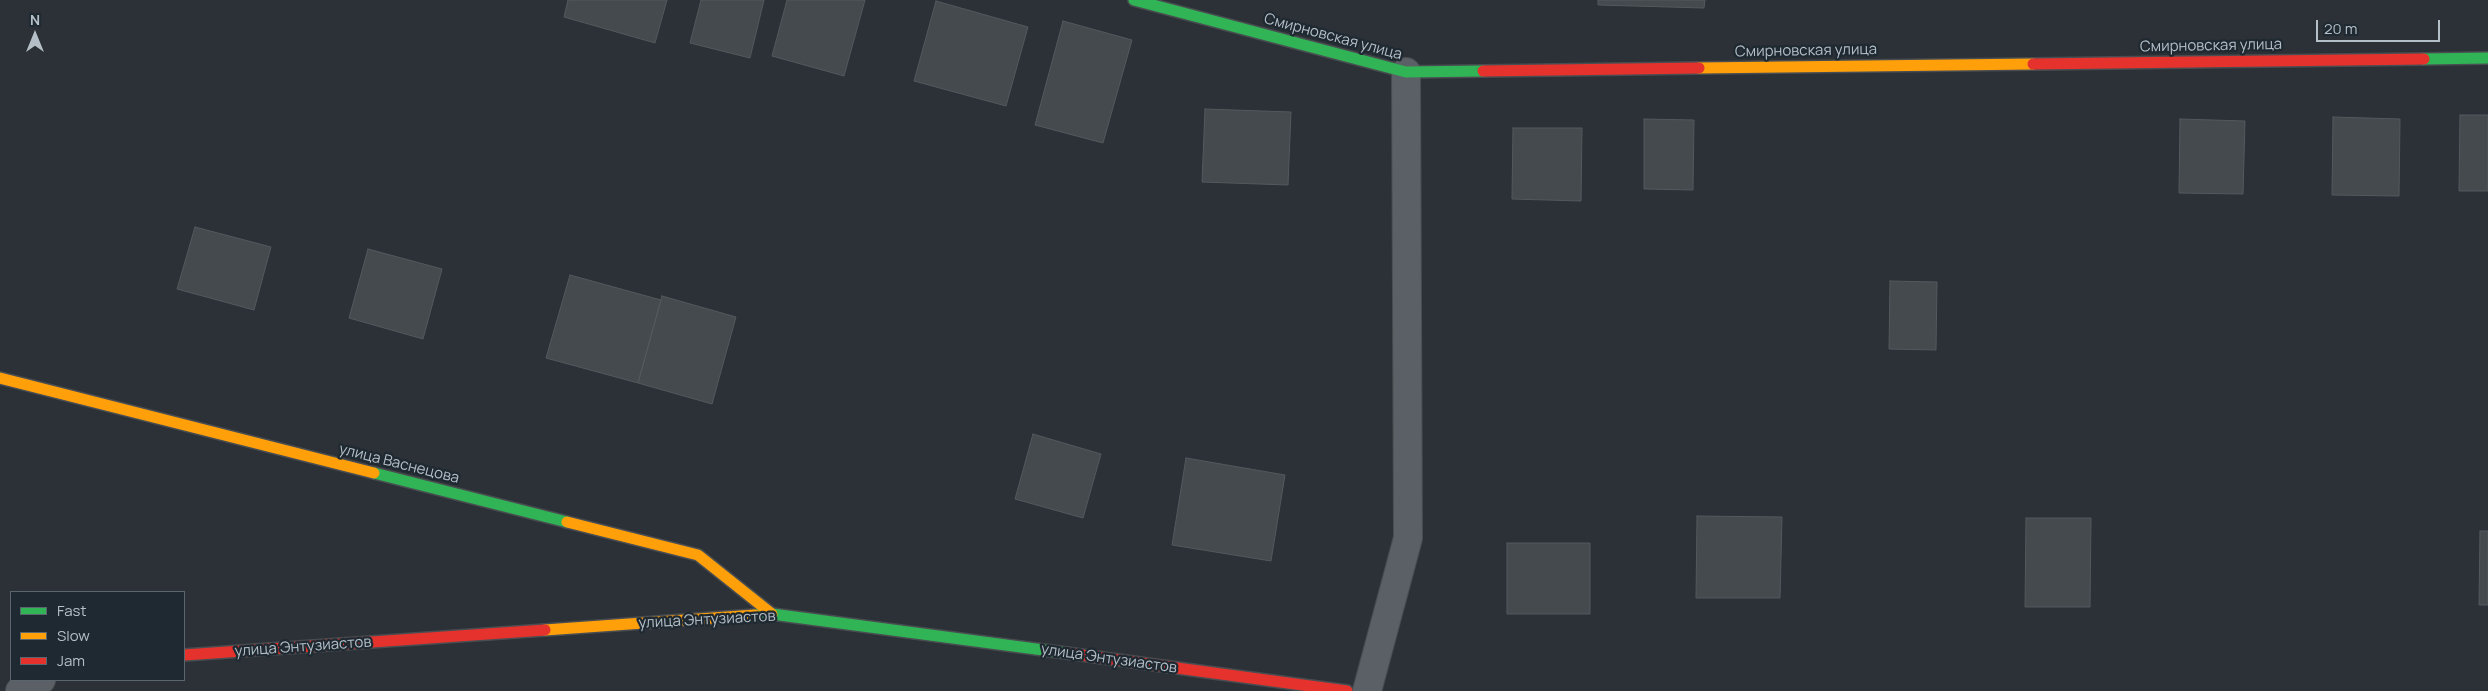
<!DOCTYPE html>
<html>
<head>
<meta charset="utf-8">
<style>
	body { margin:0 }
	#map { position:relative; width:2488px; height:691px; overflow:hidden; background:#2b3136; font-family:Manrope,sans-serif }
	canvas { display:block }
	.legend { position:absolute; left:10px; top:591px; width:175px; height:90px; box-sizing:border-box; background:#1f2931; border:1px solid #5b656d; margin:0; padding:6px 9px; list-style:none; font-size:15px; color:#b5bfc7 }
	.legend li { display:flex; align-items:center; gap:10px; height:25px }
	.legend b { width:25px; border:1px solid #5b656d }
	.north { position:absolute; left:10px; top:10px; width:50px; height:50px; -webkit-text-stroke:4px #1f2931; paint-order:stroke; rotate:0deg; font-size:14px; font-weight:700; line-height:20px; text-align:center; color:#b5bfc7 }
	.north::after { content:''; display:block; margin:auto; width:18px; height:22px; background:#b5bfc7; clip-path:polygon(50% 0,100% 100%,50% 72%,0 100%) }
	.scale { position:absolute; left:2316px; top:20px; width:124px; height:22px; box-sizing:border-box; border:2px solid #b5bfc7; border-top:0; padding-left:6px; font-size:15px; line-height:18px; white-space:nowrap; color:#b5bfc7; -webkit-text-stroke:4px #1f2931; paint-order:stroke }
</style>
</head>
<body>
<div id="map">
<canvas width="2488" height="691"></canvas>
<ul class="legend">
<li><b style="height:6px;background:#30b455"></b>Fast</li>
<li><b style="height:6px;background:#ff9f0a"></b>Slow</li>
<li><b style="height:6px;background:#e5322d"></b>Jam</li>
</ul>
<div class="north">N</div>
<div class="scale">20 m</div>
</div>
<script>
const ctx = document.querySelector('canvas').getContext('2d');
ctx.lineJoin = 'round';
function paint(path, color) { ctx.fillStyle = color; ctx.fill(path, 'evenodd'); }
const shape = rows => new Path2D(rows.map(r => 'M' + r).join(''));
function trace(path, color, width, dash) { ctx.strokeStyle = color; ctx.lineWidth = width; ctx.lineCap = dash ? 'butt' : 'round'; ctx.setLineDash(dash || []); ctx.stroke(path); }
function label(font, color, halo, rows, align = 'center') {
  ctx.font = font + ' Manrope,sans-serif'; ctx.lineWidth = 4.5; ctx.setLineDash([]); ctx.textBaseline = 'middle'; ctx.strokeStyle = halo; ctx.fillStyle = color; for (const [text, x, y, turn = 0] of rows) {
    ctx.save(); ctx.translate(x, y); ctx.rotate((+turn || 0) * Math.PI / 180); ctx.textAlign = isNaN(turn) ? turn : align; if (halo) ctx.strokeText(text, 0, 0); ctx.fillText(text, 0, 0); ctx.restore();
  }
}
const building = shape([
	[568,0,667,0,655,43,564,17,568,0],
	[701,0,764,0,750,58,690,43,701,0],
	[787,0,865,0,844,76,772,56,787,0],
	[1598,0,1705,0,1704,8,1598,5,1598,0],
	[936,1,1028,27,1006,106,914,81,936,1],
	[1063,21,1132,40,1103,143,1035,125,1063,21],
	[1205,109,1291,112,1288,185,1202,182,1205,109],
	[2460,115,2488,115,2488,191,2459,191,2460,115],
	[2333,117,2400,119,2399,196,2332,195,2333,117],
	[1644,119,1694,120,1693,190,1644,189,1644,119],
	[2180,119,2245,121,2243,194,2179,193,2180,119],
	[1513,128,1582,128,1581,201,1512,199,1513,128],
	[195,227,271,247,254,310,177,289,195,227],
	[368,249,442,269,423,339,349,318,368,249],
	[570,275,661,300,638,383,546,358,570,275],
	[1890,281,1937,282,1936,350,1889,349,1890,281],
	[662,296,736,317,712,404,638,383,662,296],
	[1033,434,1101,454,1083,518,1015,499,1033,434],
	[1186,458,1285,475,1271,561,1172,545,1186,458],
	[1697,516,1782,517,1780,598,1696,598,1697,516],
	[2026,518,2091,518,2090,607,2025,607,2026,518],
	[2480,531,2488,531,2488,605,2479,605,2480,531],
	[1507,543,1590,543,1590,614,1507,614,1507,543]
]);
const street = shape([
	[20,691,41,680],
	[1367,691,1408,538,1406,72]
]);
const fast = shape([
	[1134,0,1406,72,1483,71],
	[2424,59,2488,58],
	[374,473,567,522],
	[755,615,772,614,1066,653]
]);
const slow = shape([
	[1699,68,2033,64],
	[0,378,374,473],
	[567,522,698,555,772,614],
	[545,630,755,615]
]);
const jam = shape([
	[2033,64,2424,59],
	[1483,71,1699,68],
	[1066,653,1347,691],
	[184,655,545,630]
]);
const streetNames = [
	["Смирновская улица",1333,37,15],
	["Смирновская улица",2211,46,-1],
	["Смирновская улица",1806,51,-1],
	["улица Васнецова",399,464,14],
	["улица Энтузиастов",707,620,-3],
	["улица Энтузиастов",303,647,-4],
	["улица Энтузиастов",1109,659,8]
];
paint(building, '#444a4e');
trace(building, '#53595e', 1);
trace(street, '#494d51', 30);
trace(fast, '#494d51', 14);
trace(slow, '#494d51', 14);
trace(jam, '#494d51', 14);
trace(street, '#5a6065', 28);
trace(fast, '#30b455', 11);
trace(slow, '#ff9f0a', 11);
trace(jam, '#e5322d', 11);
label('15px', '#b5bfc7', '#1f2931', streetNames);
</script>
</body>
</html>
